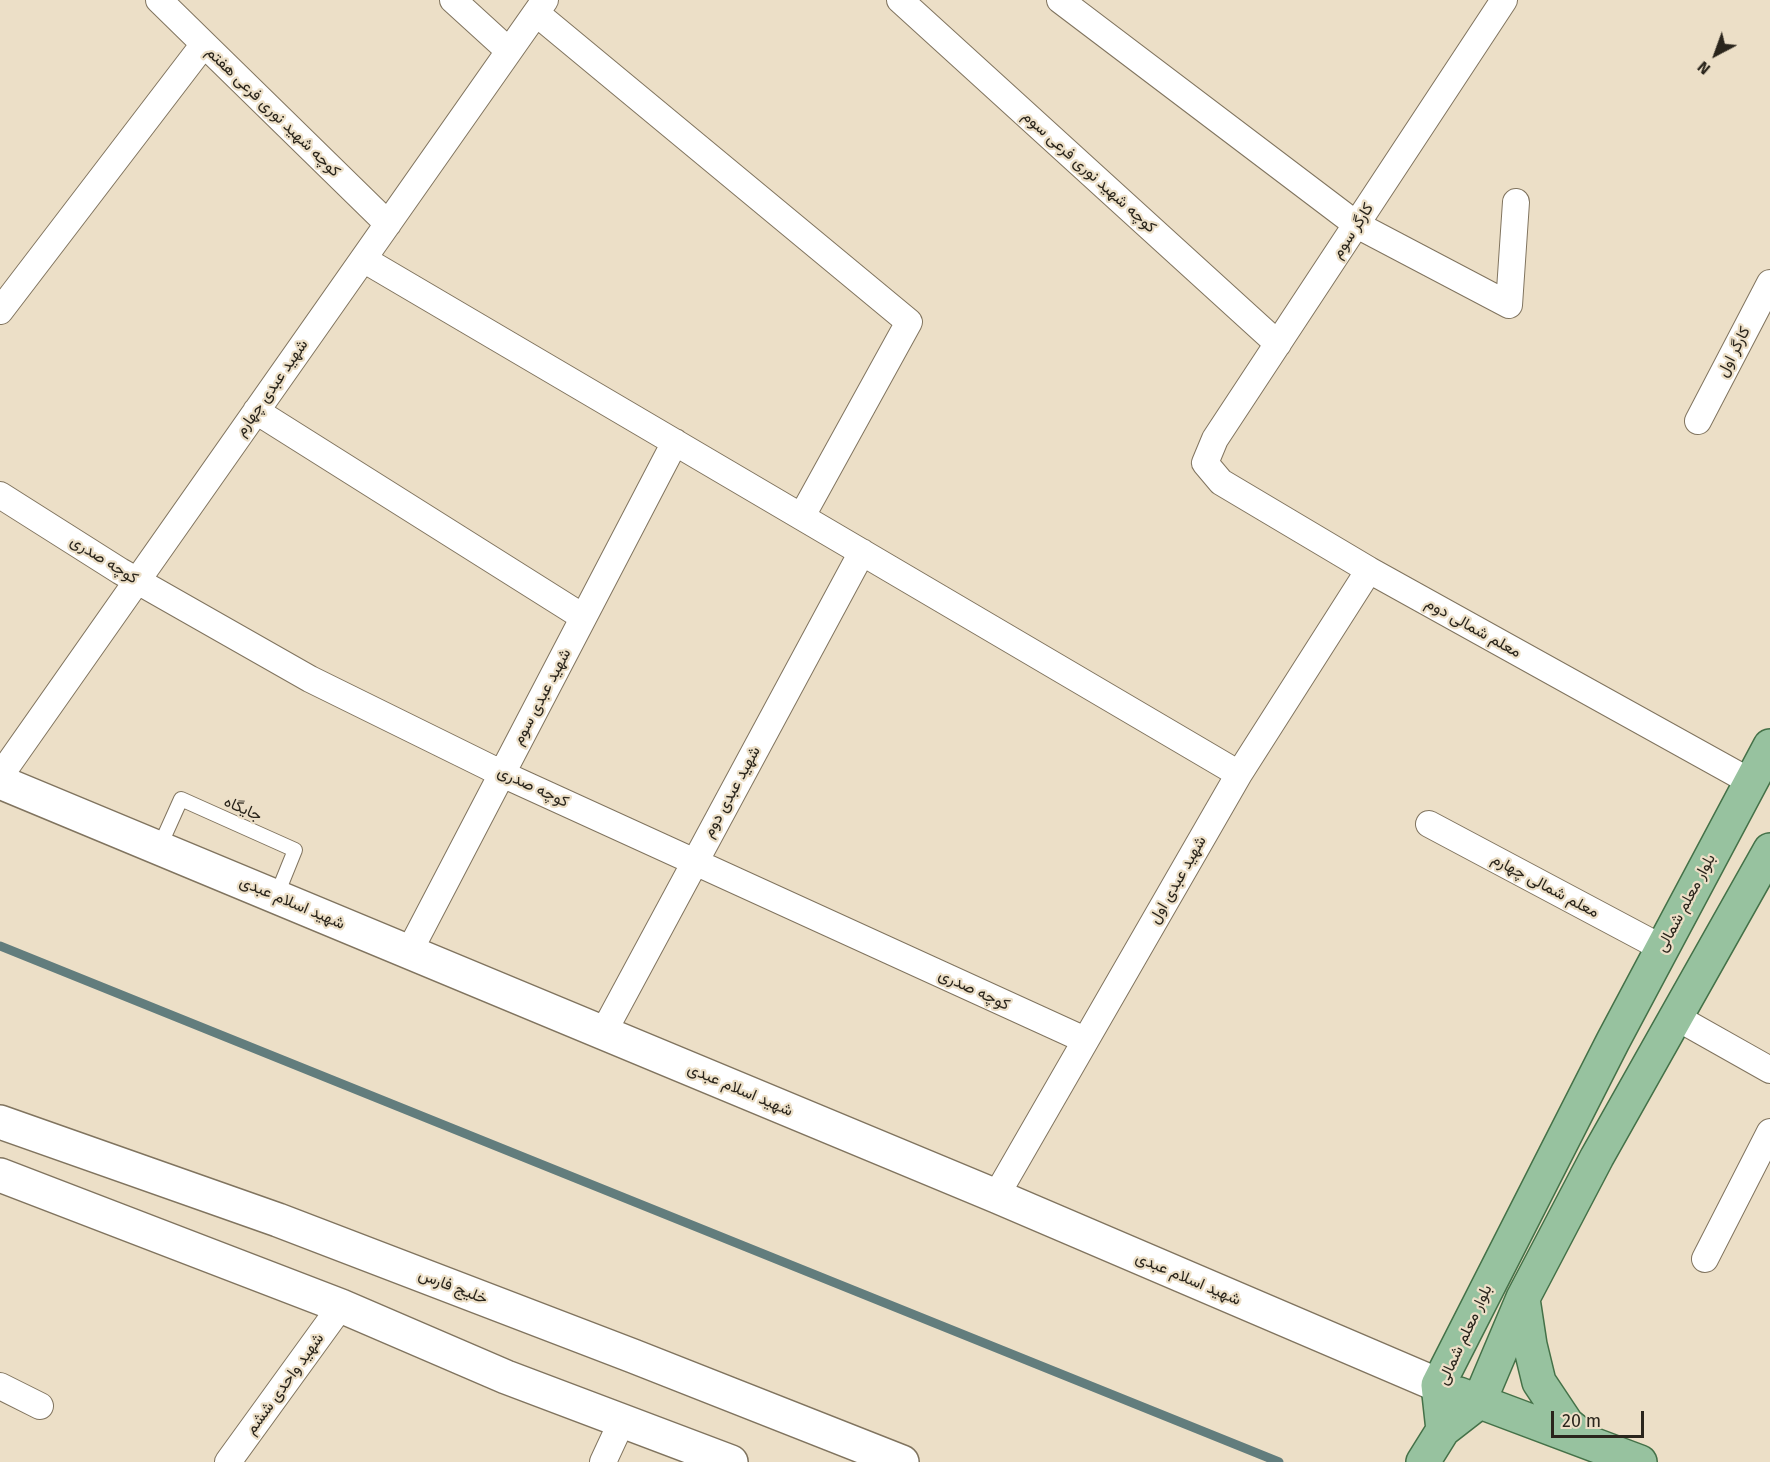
<!DOCTYPE html>
<html>
<head>
<meta charset="utf-8">
<style>
	body { margin:0 }
	#map { position:relative; width:1770px; height:1462px; overflow:hidden; background:#ecdfc7; font-family:"Fira Sans",sans-serif }
	canvas { display:block }
	.north { position:absolute; left:1686px; top:24px; width:60px; height:60px; -webkit-text-stroke:4px #ecdfc7; paint-order:stroke; rotate:221deg; font-size:16px; font-weight:700; line-height:24px; text-align:center; color:#2a251c }
	.north::after { content:''; display:block; margin:auto; width:21px; height:27px; background:#2a251c; clip-path:polygon(50% 0,100% 100%,50% 72%,0 100%) }
	.scale { position:absolute; left:1551px; top:1411px; width:93px; height:27px; box-sizing:border-box; border:3px solid #2a251c; border-top:0; padding-left:8px; font-size:18px; line-height:21px; white-space:nowrap; color:#2a251c; -webkit-text-stroke:4px #ecdfc7; paint-order:stroke }
</style>
</head>
<body>
<div id="map">
<canvas width="1770" height="1462"></canvas>
<div class="north">N</div>
<div class="scale">20 m</div>
</div>
<script>
const ctx = document.querySelector('canvas').getContext('2d');
ctx.lineJoin = 'round';
const shape = rows => new Path2D(rows.map(r => 'M' + r).join(''));
function trace(path, color, width, dash) { ctx.strokeStyle = color; ctx.lineWidth = width; ctx.lineCap = dash ? 'butt' : 'round'; ctx.setLineDash(dash || []); ctx.stroke(path); }
function label(font, color, halo, rows, align = 'center') {
  ctx.font = font + ' "Fira Sans",Vazirmatn,sans-serif'; ctx.lineWidth = 4.5; ctx.setLineDash([]); ctx.textBaseline = 'middle'; ctx.strokeStyle = halo; ctx.fillStyle = color; for (const [text, x, y, turn = 0] of rows) {
    ctx.save(); ctx.translate(x, y); ctx.rotate((+turn || 0) * Math.PI / 180); ctx.textAlign = isNaN(turn) ? turn : align; if (halo) ctx.strokeText(text, 0, 0); ctx.fillText(text, 0, 0); ctx.restore();
  }
}
const stream = shape([
	[0,946,1279,1462]
]);
const lane = shape([
	[159,848,181,799,295,850,276,897]
]);
const street = shape([
	[159,0,388,224],
	[453,0,509,51],
	[900,0,1278,344],
	[1060,0,1357,225,1509,305,1516,202],
	[1504,0,1215,439,1205,463,1221,482,1369,570,1751,782],
	[536,13,909,322,802,516],
	[363,259,1239,774],
	[0,311,204,44],
	[256,411,583,617],
	[1698,421,1770,283],
	[0,495,120,571,310,679,513,779,1085,1040],
	[0,776,545,0],
	[1429,824,1662,948],
	[409,952,675,442],
	[1676,1017,1770,1070],
	[603,1033,862,552],
	[996,1196,1239,774,1369,570],
	[1705,1259,1770,1132],
	[0,1386,40,1406],
	[228,1462,341,1306],
	[603,1462,622,1421]
]);
const secondary = shape([
	[0,782,996,1196,1438,1385],
	[0,1122,278,1220,633,1356,902,1462],
	[0,1175,341,1306,506,1377,731,1462]
]);
const primary = shape([
	[1523,1299,1530,1345,1539,1382,1567,1424,1583,1437],
	[1459,1394,1640,1462],
	[1443,1430,1438,1385,1613,1041,1770,746],
	[1423,1462,1443,1430,1479,1402,1523,1298,1597,1157,1770,850]
]);
const streetNames = [
	["کوچه شهید نوری فرعی هفتم",273,112,44],
	["کوچه شهید نوری فرعی سوم",1089,172,42],
	["کارگر سوم",1353,231,-57],
	["کارگر اول",1734,352,-63],
	["شهید عبدی چهارم",272,388,-55],
	["کوچه صدری",104,560,32],
	["معلم شمالی دوم",1473,628,29],
	["شهید عبدی سوم",542,697,-62],
	["کوچه صدری",533,787,25],
	["شهید عبدی دوم",732,792,-61],
	["جایگاه",243,809,24],
	["شهید عبدی اول",1178,880,-60],
	["معلم شمالی چهارم",1545,886,28],
	["شهید اسلام عبدی",292,903,23],
	["بلوار معلم شمالی",1686,903,-62],
	["کوچه صدری",974,990,25],
	["شهید اسلام عبدی",740,1090,23],
	["شهید اسلام عبدی",1188,1279,23],
	["خلیج فارس",453,1287,21],
	["بلوار معلم شمالی",1465,1335,-65],
	["شهید واحدی ششم",285,1384,-54]
];
trace(stream, '#627d7d', 9);
trace(lane, '#80745f', 16);
trace(street, '#80745f', 28);
trace(secondary, '#80745f', 36);
trace(primary, '#447148', 36);
trace(lane, '#fff', 14);
trace(street, '#fff', 26);
trace(secondary, '#fff', 33);
trace(primary, '#97c29f', 33);
label('16px', '#2a251c', '#ecdfc7', streetNames);
</script>
</body>
</html>
